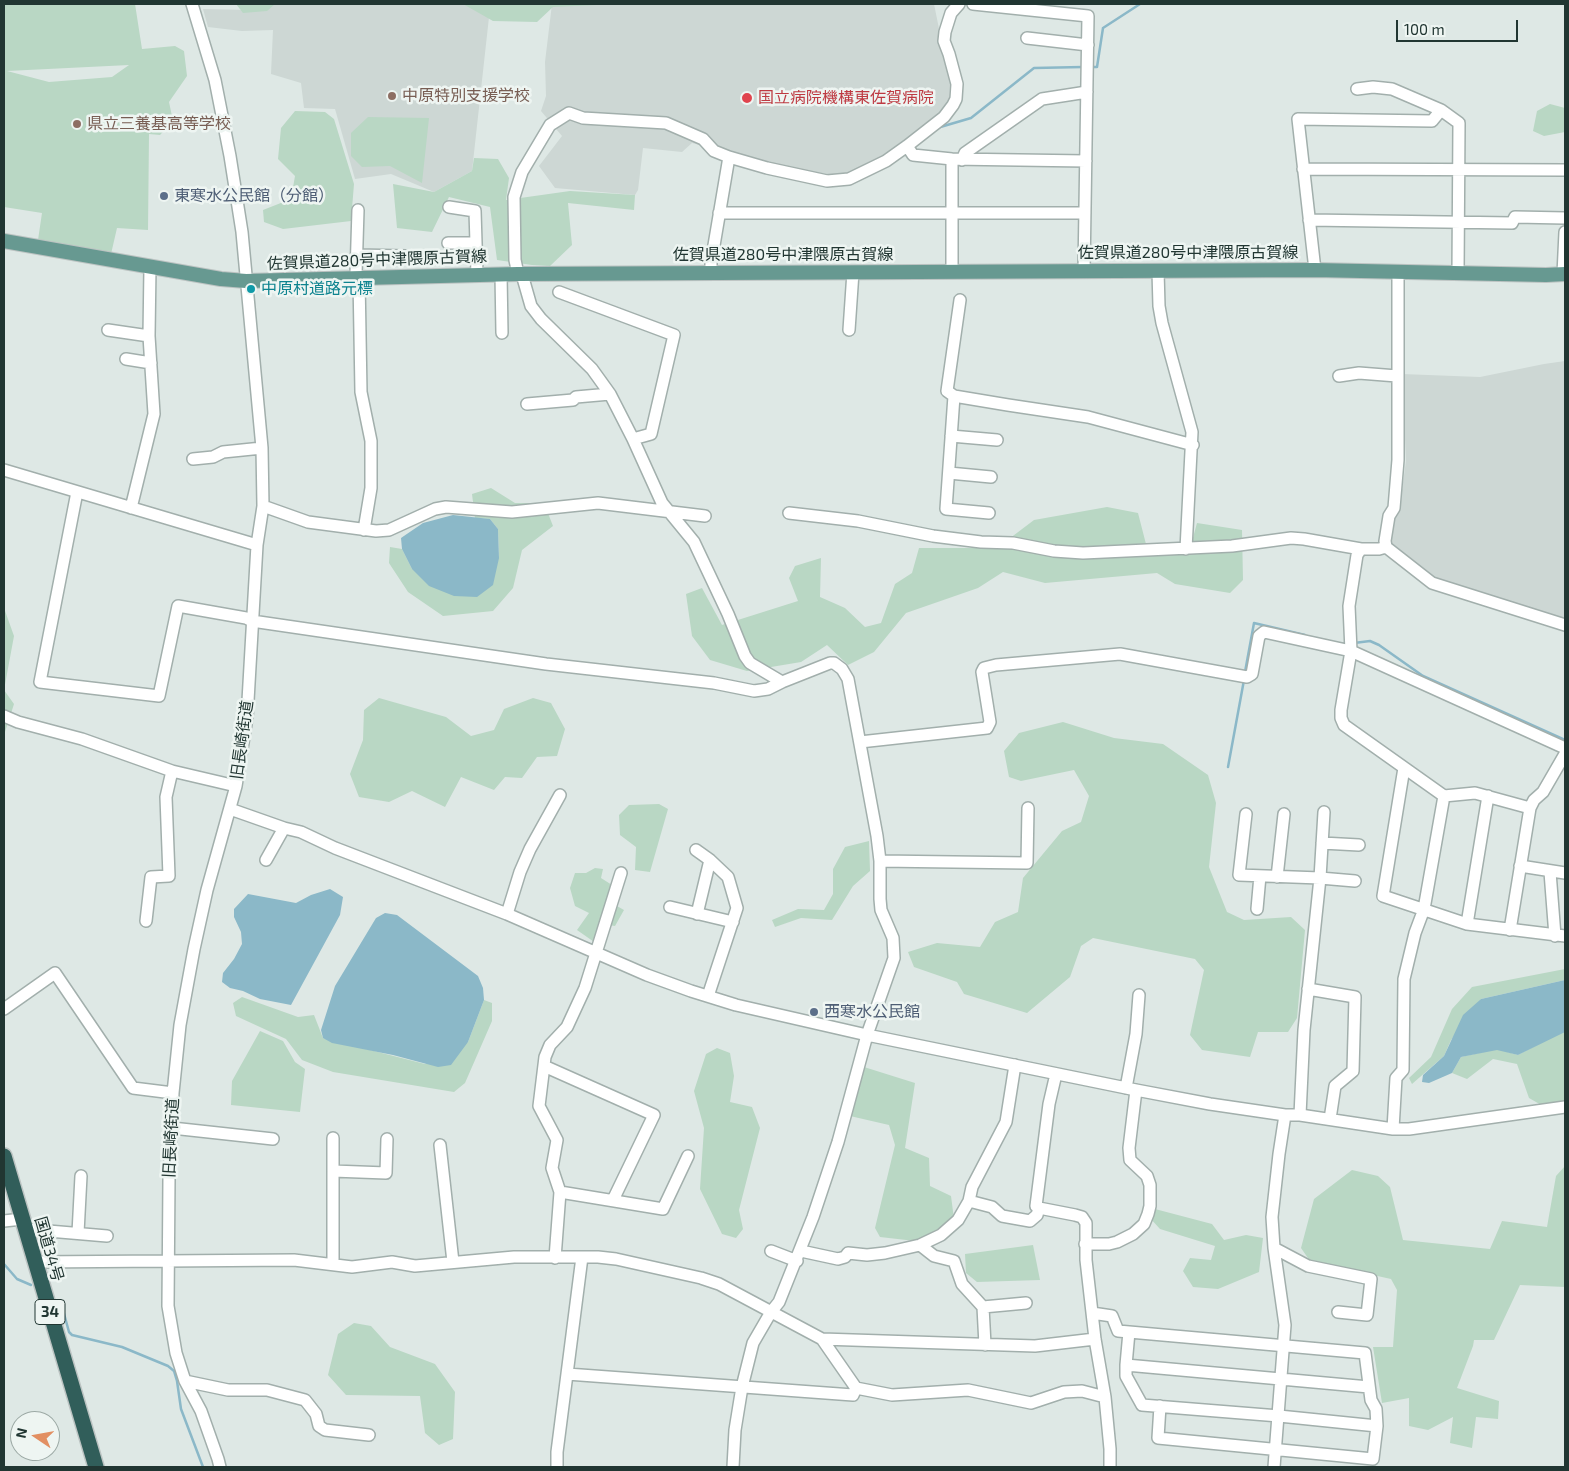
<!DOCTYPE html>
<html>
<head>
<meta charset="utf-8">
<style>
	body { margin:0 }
	#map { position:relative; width:1569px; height:1471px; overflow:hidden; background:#dee8e5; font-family:"Exo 2",sans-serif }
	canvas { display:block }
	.frame { position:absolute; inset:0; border:5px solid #213632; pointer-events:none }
	.north { position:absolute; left:10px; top:1411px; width:50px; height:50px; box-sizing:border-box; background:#eef5f2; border:1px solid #9ca9a5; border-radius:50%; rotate:282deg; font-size:14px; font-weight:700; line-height:20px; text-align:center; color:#213632 }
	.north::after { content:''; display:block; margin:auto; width:18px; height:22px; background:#e28f62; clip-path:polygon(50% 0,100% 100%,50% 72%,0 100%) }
	.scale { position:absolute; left:1396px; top:20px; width:122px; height:22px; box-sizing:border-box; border:2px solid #213632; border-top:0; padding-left:6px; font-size:15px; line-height:18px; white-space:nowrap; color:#213632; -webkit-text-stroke:4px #eef5f2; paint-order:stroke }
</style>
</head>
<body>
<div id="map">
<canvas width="1569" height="1471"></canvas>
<div class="frame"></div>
<div class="north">N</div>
<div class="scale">100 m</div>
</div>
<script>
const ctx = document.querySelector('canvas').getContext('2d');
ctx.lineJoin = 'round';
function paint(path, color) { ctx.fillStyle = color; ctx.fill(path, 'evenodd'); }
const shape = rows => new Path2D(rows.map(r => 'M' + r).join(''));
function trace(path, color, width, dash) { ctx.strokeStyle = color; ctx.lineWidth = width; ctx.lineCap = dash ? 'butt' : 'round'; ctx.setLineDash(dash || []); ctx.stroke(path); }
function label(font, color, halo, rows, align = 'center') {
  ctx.font = font + ' "Exo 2","Noto Sans JP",sans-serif'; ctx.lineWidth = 5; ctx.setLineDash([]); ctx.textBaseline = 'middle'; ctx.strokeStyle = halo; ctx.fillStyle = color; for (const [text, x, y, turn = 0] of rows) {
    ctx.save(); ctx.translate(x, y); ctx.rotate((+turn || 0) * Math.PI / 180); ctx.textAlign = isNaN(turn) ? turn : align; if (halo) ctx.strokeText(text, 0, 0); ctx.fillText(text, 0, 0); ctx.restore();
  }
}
const built = shape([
	[260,4,481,4,490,8,472,171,434,192,391,174,355,179,335,109,304,108,301,83,271,74,273,30,242,31,208,27,203,9,248,10],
	[552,4,934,4,950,83,949,100,937,117,883,158,843,176,782,168,692,143,682,152,643,148,638,190,635,195,555,188,539,166,562,136,541,111,546,96,545,62],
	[1565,361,1565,620,1435,579,1393,547,1391,540,1394,517,1399,511,1406,461,1402,374,1480,377,1544,364]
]);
const green = shape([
	[4,4,135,4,142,49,175,46,184,51,187,76,169,102,173,121,160,135,149,134,148,230,117,228,111,254,38,240,42,213,4,207],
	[129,65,112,77,49,82,7,71],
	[236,4,275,4,267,11,243,13],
	[463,4,618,4,553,7,537,22,493,21],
	[1550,104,1565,108,1565,132,1544,136,1533,131,1537,111],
	[295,111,325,112,334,119,354,184,351,221,283,229,264,222,263,210,291,199,295,176,278,159,281,128],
	[368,117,429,118,422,183,390,166,362,167,351,156,351,133],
	[474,158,498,159,509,178,506,200,570,191,635,195,634,210,568,203,572,245,550,266,532,265,497,260,490,207,449,197,432,232,397,228,393,184,434,192,472,171],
	[491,488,515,503,544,503,553,526,522,550,513,588,493,611,443,616,408,592,389,563,390,547,402,549,412,569,499,558,498,529,490,519,475,518,472,494],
	[1107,507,1138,513,1147,548,1191,545,1197,523,1242,530,1243,580,1230,593,1175,584,1157,573,1045,583,1003,572,978,588,906,613,874,652,848,665,827,645,801,662,747,671,710,660,692,636,686,594,702,588,722,625,798,601,789,578,795,566,821,558,820,597,845,608,865,627,881,623,895,584,912,573,919,548,997,548,1034,520],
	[4,608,14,636,4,690,14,704,4,735],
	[379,698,446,717,471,736,494,730,504,709,533,698,551,703,565,729,557,756,537,757,522,778,505,777,494,790,461,777,445,807,412,791,389,802,359,797,350,774,363,740,364,710],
	[1063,722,1114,738,1163,744,1208,775,1216,803,1209,867,1227,912,1244,920,1291,917,1305,930,1297,1018,1288,1032,1258,1032,1250,1057,1202,1050,1190,1035,1204,970,1195,959,1093,938,1081,946,1070,977,1027,1013,964,994,957,982,914,967,908,952,937,943,980,947,995,922,1018,912,1023,878,1062,831,1081,822,1089,796,1074,770,1021,781,1009,777,1004,751,1019,733],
	[659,804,668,809,650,872,635,870,636,847,620,835,619,815,629,805],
	[869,841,870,871,853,886,832,920,801,918,775,927,772,920,798,909,824,910,833,894,833,869,845,847],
	[595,868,603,869,601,878,612,885,608,901,624,910,615,926,602,924,597,944,577,930,589,913,575,906,570,888,575,873,586,873],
	[1565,969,1565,980,1481,999,1451,1040,1444,1056,1412,1084,1409,1078,1431,1057,1452,1009,1472,987],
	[242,997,298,1017,314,1015,323,1038,425,1064,468,1042,484,1000,492,1003,492,1021,465,1083,454,1092,333,1072,302,1060,286,1039,236,1016,233,1003],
	[260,1031,283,1041,295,1062,305,1069,300,1112,231,1105,232,1081],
	[1562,1032,1565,1032,1565,1102,1543,1106,1529,1098,1517,1064,1493,1059,1467,1079,1452,1073,1461,1057,1497,1049,1518,1055],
	[717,1048,730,1053,734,1076,730,1102,752,1107,760,1128,739,1210,743,1229,736,1238,722,1234,700,1189,704,1128,694,1091,706,1054],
	[864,1067,915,1083,905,1148,929,1158,930,1186,951,1196,954,1219,938,1231,915,1241,880,1237,875,1228,895,1145,889,1125,850,1116],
	[1565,1166,1565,1287,1520,1285,1494,1340,1474,1340,1473,1346,1457,1388,1499,1401,1498,1419,1476,1417,1472,1448,1450,1443,1453,1417,1428,1430,1409,1426,1409,1398,1382,1403,1373,1347,1393,1347,1397,1290,1391,1279,1310,1261,1301,1248,1314,1199,1352,1170,1378,1176,1390,1187,1403,1240,1490,1249,1502,1221,1547,1227,1556,1176],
	[1155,1209,1212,1224,1224,1240,1246,1235,1263,1238,1259,1272,1218,1289,1193,1287,1183,1271,1190,1258,1211,1260,1215,1246,1160,1229,1150,1218],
	[1033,1245,1040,1280,977,1282,966,1273,965,1254],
	[354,1323,371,1326,390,1347,435,1364,455,1392,453,1439,439,1445,425,1433,420,1396,346,1395,328,1375,338,1334]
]);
const water = shape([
	[453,515,490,519,498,529,499,558,493,585,477,597,454,596,429,586,412,569,402,549,401,538,423,523],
	[330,889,343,897,340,915,291,1005,260,999,243,991,230,988,222,982,223,973,234,959,242,944,241,932,234,917,234,909,248,894,296,903,311,895],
	[385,913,397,915,478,976,483,988,484,1000,468,1042,451,1065,438,1067,393,1055,332,1043,323,1038,321,1030,335,986,376,918],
	[1565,980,1565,1032,1518,1055,1497,1050,1461,1057,1452,1073,1429,1083,1422,1082,1423,1075,1444,1056,1463,1015,1481,999]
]);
const stream = shape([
	[1091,67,1097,67,1103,28,1140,4],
	[937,128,971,118,1034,68,1083,67],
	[1354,643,1370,641,1379,645,1423,676,1565,740],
	[1245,672,1254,623,1305,635],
	[1228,767,1244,680],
	[4,1264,17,1279,31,1285],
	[56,1303,63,1310,69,1332,72,1335,122,1347,168,1366,174,1371,177,1381,181,1409,203,1467]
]);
const minor = shape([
	[192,4,215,80,230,156,242,232,262,448,263,506,257,545,247,718,236,786,207,890,194,949,180,1025,173,1093,169,1178,168,1306,176,1353,185,1381,201,1411,218,1459,220,1467],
	[973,4,1088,16,1084,271],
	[1027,38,1088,45],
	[1357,89,1373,87,1392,89,1441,110],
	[907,146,913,155,952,159,1086,161],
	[962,160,965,153,1042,99,1087,92],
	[1303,169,1565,170],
	[449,207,475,211,477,275],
	[358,210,356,274,359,278,361,392,371,441,371,488,364,530],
	[719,213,1085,213],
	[1309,220,1512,223,1515,217,1565,218],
	[448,243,476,243],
	[357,255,406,256],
	[1315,270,1298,119,1432,121,1441,110,1459,123,1458,273],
	[1158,271,1159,306,1162,323,1192,432,1186,549],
	[952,272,952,159],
	[1398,272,1398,460,1394,508,1389,516,1385,541,1386,547,1432,583,1565,625],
	[711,273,711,263,729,157],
	[501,274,502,333],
	[1563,274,1565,232],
	[559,292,674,335,651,434,633,439],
	[960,300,947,391,954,396,1008,405,1088,417,1193,445],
	[108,330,149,336],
	[849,330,853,272],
	[126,359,151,363],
	[1339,376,1359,373,1397,376],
	[954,396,946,509,989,513],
	[527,404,573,400,576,397,610,394],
	[951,436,997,440],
	[193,459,213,457,223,452,262,448],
	[4,470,257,545],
	[949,473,991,477],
	[77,492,40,682,159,696,178,606,246,618,252,621,546,664,714,683,754,691,768,689,782,682],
	[263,506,308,522,376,531,389,530,435,509,446,507,512,512,598,503,705,516],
	[131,508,154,414,149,336,150,267],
	[789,513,858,521,933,536,981,542,1013,543,1054,551,1083,553,1232,546,1291,538,1304,539,1361,549,1379,549,1386,547],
	[1361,549,1357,555,1349,606,1351,651,1341,710,1341,718,1344,725,1444,796,1475,793,1530,808],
	[4,716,18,722,82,739,172,771,236,786],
	[860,742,987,728,990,722,982,672,984,668,996,665,1120,654,1247,677,1252,674,1259,636,1264,632,1351,651,1565,748],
	[1404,768,1383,896,1467,924,1565,936],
	[230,809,284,828,301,832,335,848,507,914,647,975,691,991,736,1005,867,1035,1136,1090,1210,1104,1285,1115,1300,1115,1393,1129,1409,1129,1565,1107],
	[1246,814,1239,875,1320,878,1355,881],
	[1322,843,1359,845],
	[696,850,710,860,728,877,737,908,708,996],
	[266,860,284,828],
	[880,861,1027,863,1028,808],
	[1520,866,1565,873],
	[1550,872,1555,936],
	[1277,877,1284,814],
	[670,907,733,922],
	[1257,909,1260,876],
	[507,914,520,872,530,849,560,795],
	[697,914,710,860],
	[146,921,151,877,169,876,166,797,172,771],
	[1467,924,1488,796],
	[1510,930,1530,808,1534,800,1543,792,1565,754],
	[1308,989,1355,997,1353,1071,1335,1086,1330,1119],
	[4,1009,55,973,133,1088,173,1093],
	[544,1066,654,1115,613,1200],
	[1056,1074,1049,1104,1036,1206,1039,1208,1075,1215,1082,1217,1086,1223,1086,1260,1095,1339,1105,1397,1110,1449,1110,1467],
	[1126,1088,1136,1034,1139,995],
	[1300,1115,1304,1030,1320,878,1324,812],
	[172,1128,273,1139],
	[1393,1129,1396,1078,1403,1070,1404,979,1415,933,1424,909,1444,796],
	[333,1138,333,1264],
	[440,1145,453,1262],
	[333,1171,386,1173,387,1139],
	[560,1192,663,1209,688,1156],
	[969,1201,992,1207,1002,1216,1030,1221,1037,1215,1039,1208],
	[4,1221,22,1219],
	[25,1229,107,1236],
	[78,1233,81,1176],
	[1085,1244,1109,1244,1117,1242,1133,1234,1144,1224,1148,1214,1150,1206,1150,1185,1147,1176,1130,1160,1129,1148,1136,1090],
	[920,1245,934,1256,954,1261,962,1284,983,1307,985,1345],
	[1274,1248,1308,1266,1371,1279,1367,1315,1338,1312],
	[771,1251,797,1261],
	[801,1251,838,1259,845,1257,848,1253,867,1255,885,1253,920,1245,941,1235,958,1220,969,1201,972,1187,1006,1122,1015,1065],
	[555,1258,560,1192,552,1168,557,1140,539,1106,545,1057,550,1045,567,1027,585,988,621,873],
	[35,1262,294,1260,352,1267,392,1262,415,1266,514,1257,598,1257,616,1259,701,1278,719,1284,822,1339,1035,1346,1095,1339],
	[983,1307,1026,1303],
	[1092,1313,1112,1316,1118,1331,1365,1353,1371,1400,1376,1409,1377,1426,1373,1459,1158,1438,1160,1406],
	[1129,1332,1126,1365,1369,1387],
	[1126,1365,1126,1376,1142,1405,1279,1416,1377,1426],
	[567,1374,853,1395,856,1388,822,1339],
	[185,1381,228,1390,267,1390,305,1400,316,1414,319,1426,325,1430,369,1435],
	[856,1388,892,1395,968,1390,1031,1403,1064,1392,1082,1391,1105,1397],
	[557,1467,557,1452,582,1257],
	[733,1467,735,1430,742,1387,753,1343,771,1312,779,1302,813,1217,838,1142,867,1035,894,958,893,938,881,910,880,899,880,861,877,836,848,679,842,669,834,663,830,663,782,682,750,663,745,656,728,614,694,542,662,503,633,439,610,394,592,369,541,319,531,306,523,278,518,274,515,260,514,197,522,172,550,125,569,113,583,118,666,123,703,139,714,151,729,157,767,168,827,181,849,179,886,161,907,146,944,117,953,105,956,99,957,84,949,54,944,41,945,32,951,13,959,4],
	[1274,1467,1285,1325,1274,1248,1272,1217,1279,1154,1285,1115]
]);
const major = shape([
	[4,241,221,279,246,281,518,274,1315,270,1546,275,1565,274]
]);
const highway = shape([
	[4,1156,96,1467]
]);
const markers = [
	[392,96,5,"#8d6e63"],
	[747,98,6,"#e0444e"],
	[77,124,5,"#8d6e63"],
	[164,196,5,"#5c6f8a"],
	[251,289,5,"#0f9aa8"],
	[814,1012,5,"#5c6f8a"]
];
const shields = [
	[50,1312,30]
];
const shieldNames = [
	["34",50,1312]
];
const educationNames = [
	["中原特別支援学校",402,96],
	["県立三養基高等学校",87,124]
];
const healthNames = [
	["国立病院機構東佐賀病院",758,98]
];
const serviceNames = [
	["東寒水公民館（分館）",174,196],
	["西寒水公民館",824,1012]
];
const streetNames = [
	["佐賀県道280号中津隈原古賀線",1188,253],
	["佐賀県道280号中津隈原古賀線",783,255],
	["佐賀県道280号中津隈原古賀線",377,260,-2],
	["旧長崎街道",242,740,-82],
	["旧長崎街道",171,1138,-87],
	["国道34号",49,1249,74]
];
const cultureNames = [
	["中原村道路元標",261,289]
];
paint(built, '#cdd7d4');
paint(green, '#b9d7c4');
paint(water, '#8bb8c8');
trace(stream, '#8bb8c8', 2.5);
trace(minor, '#a2afac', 14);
trace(major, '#bcc3c2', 16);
trace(highway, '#bcc3c2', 18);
trace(minor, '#fff', 11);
trace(major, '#679991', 14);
trace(highway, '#315e5a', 15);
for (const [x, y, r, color] of markers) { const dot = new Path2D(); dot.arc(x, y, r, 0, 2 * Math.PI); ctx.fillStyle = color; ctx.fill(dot); trace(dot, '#eef5f2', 2); }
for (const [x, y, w] of shields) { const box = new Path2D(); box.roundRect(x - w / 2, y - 12.5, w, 25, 4); ctx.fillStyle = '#eef5f2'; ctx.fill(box); trace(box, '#213632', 1); }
label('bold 15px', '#213632', null, shieldNames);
label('16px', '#785e54', '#eef5f2', educationNames, 'left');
label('16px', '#be3a42', '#eef5f2', healthNames, 'left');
label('16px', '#4e5e75', '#eef5f2', serviceNames, 'left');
label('16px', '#213632', '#eef5f2', streetNames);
label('16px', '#0d838f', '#eef5f2', cultureNames, 'left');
</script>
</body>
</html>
